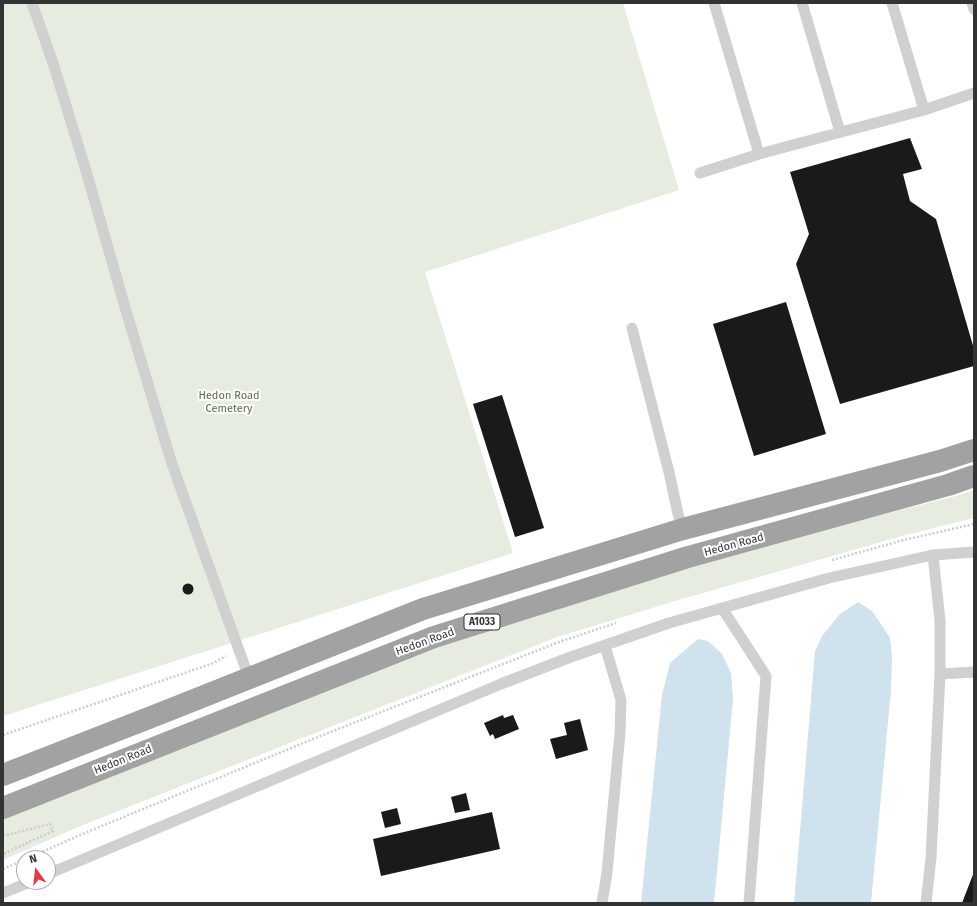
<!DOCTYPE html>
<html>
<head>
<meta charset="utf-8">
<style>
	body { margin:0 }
	#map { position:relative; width:977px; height:906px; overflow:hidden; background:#fff; font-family:"Fira Sans",sans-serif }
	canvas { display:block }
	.frame { position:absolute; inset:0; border:4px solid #333; pointer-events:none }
	.north { position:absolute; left:16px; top:850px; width:40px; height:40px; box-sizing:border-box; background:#fff; border:1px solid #adadad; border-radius:50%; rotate:345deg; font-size:11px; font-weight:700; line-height:16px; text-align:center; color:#333 }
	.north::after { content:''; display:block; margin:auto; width:14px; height:18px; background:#e63946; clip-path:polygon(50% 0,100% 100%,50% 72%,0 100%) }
</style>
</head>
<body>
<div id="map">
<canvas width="977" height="906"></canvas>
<div class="frame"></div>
<div class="north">N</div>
</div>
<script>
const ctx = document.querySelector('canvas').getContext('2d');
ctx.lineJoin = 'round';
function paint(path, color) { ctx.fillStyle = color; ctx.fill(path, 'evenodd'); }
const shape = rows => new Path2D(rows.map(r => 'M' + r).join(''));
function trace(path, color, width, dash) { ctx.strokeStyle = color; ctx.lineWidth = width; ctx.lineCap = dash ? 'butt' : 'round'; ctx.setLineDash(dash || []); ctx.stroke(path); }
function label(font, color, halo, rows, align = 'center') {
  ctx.font = font + ' "Fira Sans",sans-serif'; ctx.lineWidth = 4; ctx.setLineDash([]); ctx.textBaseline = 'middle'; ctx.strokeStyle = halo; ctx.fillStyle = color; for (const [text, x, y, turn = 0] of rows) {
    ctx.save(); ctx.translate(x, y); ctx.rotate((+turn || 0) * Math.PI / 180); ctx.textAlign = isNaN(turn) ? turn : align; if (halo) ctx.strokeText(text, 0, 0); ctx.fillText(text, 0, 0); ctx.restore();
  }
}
const green = shape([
	[3,3,623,3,679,190,425,272,513,553,3,716],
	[974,490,974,518,902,536,675,601,557,637,78,827,3,860,3,816,435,643,689,563,956,496]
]);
const water = shape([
	[858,602,872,611,881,624,890,638,892,655,891,690,871,903,794,903,815,651,822,636,840,614],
	[698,639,708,641,722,654,731,673,733,699,714,903,641,903,662,695,670,663]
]);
const building = shape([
	[910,138,922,169,903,174,910,201,936,219,974,349,974,366,840,404,796,264,809,234,790,172],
	[786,302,826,434,754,456,713,324],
	[502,395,544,528,515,537,473,404],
	'182.5 589a5.5 5.5 0 1 1 11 0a5.5 5.5 0 1 1-11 0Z',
	[503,715,504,718,513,715,519,729,495,739,493,734,490,736,484,723],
	[580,719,588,750,556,759,550,739,567,735,564,723],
	[466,793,470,810,455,813,451,797],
	[397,808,401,824,385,828,381,812],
	[492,812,500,849,381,876,373,839],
	[974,872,974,903,962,903]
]);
const path = shape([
	[832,560,904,540,974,524],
	[3,735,211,664,226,656],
	[3,836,50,824,53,831,3,854],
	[28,858,80,835,318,737,559,642,616,623],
	[3,869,24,860]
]);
const service = shape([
	[32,3,53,63,87,174,127,314,172,464,249,678],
	[714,3,759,154],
	[802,3,840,132],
	[892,3,924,110],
	[972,3,974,9],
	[700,173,759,154,924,110,974,93],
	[632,328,669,472,678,514,683,529],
	[722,608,766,676,749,903],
	[940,674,974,672],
	[48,874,501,684,568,658,669,623,829,578,933,555,974,552],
	[3,893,30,882],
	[602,903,607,873,620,733,621,700,605,646],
	[926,903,931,858,940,674,940,621,933,555]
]);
const trunk = shape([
	[3,775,159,714,423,609,683,529,940,461,974,450],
	[3,808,434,637,688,557,948,485,974,476]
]);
const shields = [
	[482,622,36]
];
const shieldNames = [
	["A1033",482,622]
];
const parkNames = [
	["Hedon Road",229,396],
	["Cemetery",229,409]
];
const streetNames = [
	["Hedon Road",734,545,-15],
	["Hedon Road",425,642,-20],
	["Hedon Road",123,760,-22]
];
paint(green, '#e6ecdf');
paint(water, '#cfe2ee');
paint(building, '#1a1a1a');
trace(path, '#cdcdcd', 2.5, [2, 2]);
trace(service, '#d0d0d0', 11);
trace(trunk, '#a2a2a2', 22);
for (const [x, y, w] of shields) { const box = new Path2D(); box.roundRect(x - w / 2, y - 8, w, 16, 3); ctx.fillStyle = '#fff'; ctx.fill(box); trace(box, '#333', 1); }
label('bold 10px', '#333', null, shieldNames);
label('11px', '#56703f', '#fff', parkNames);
label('11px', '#333', '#fff', streetNames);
</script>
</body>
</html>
